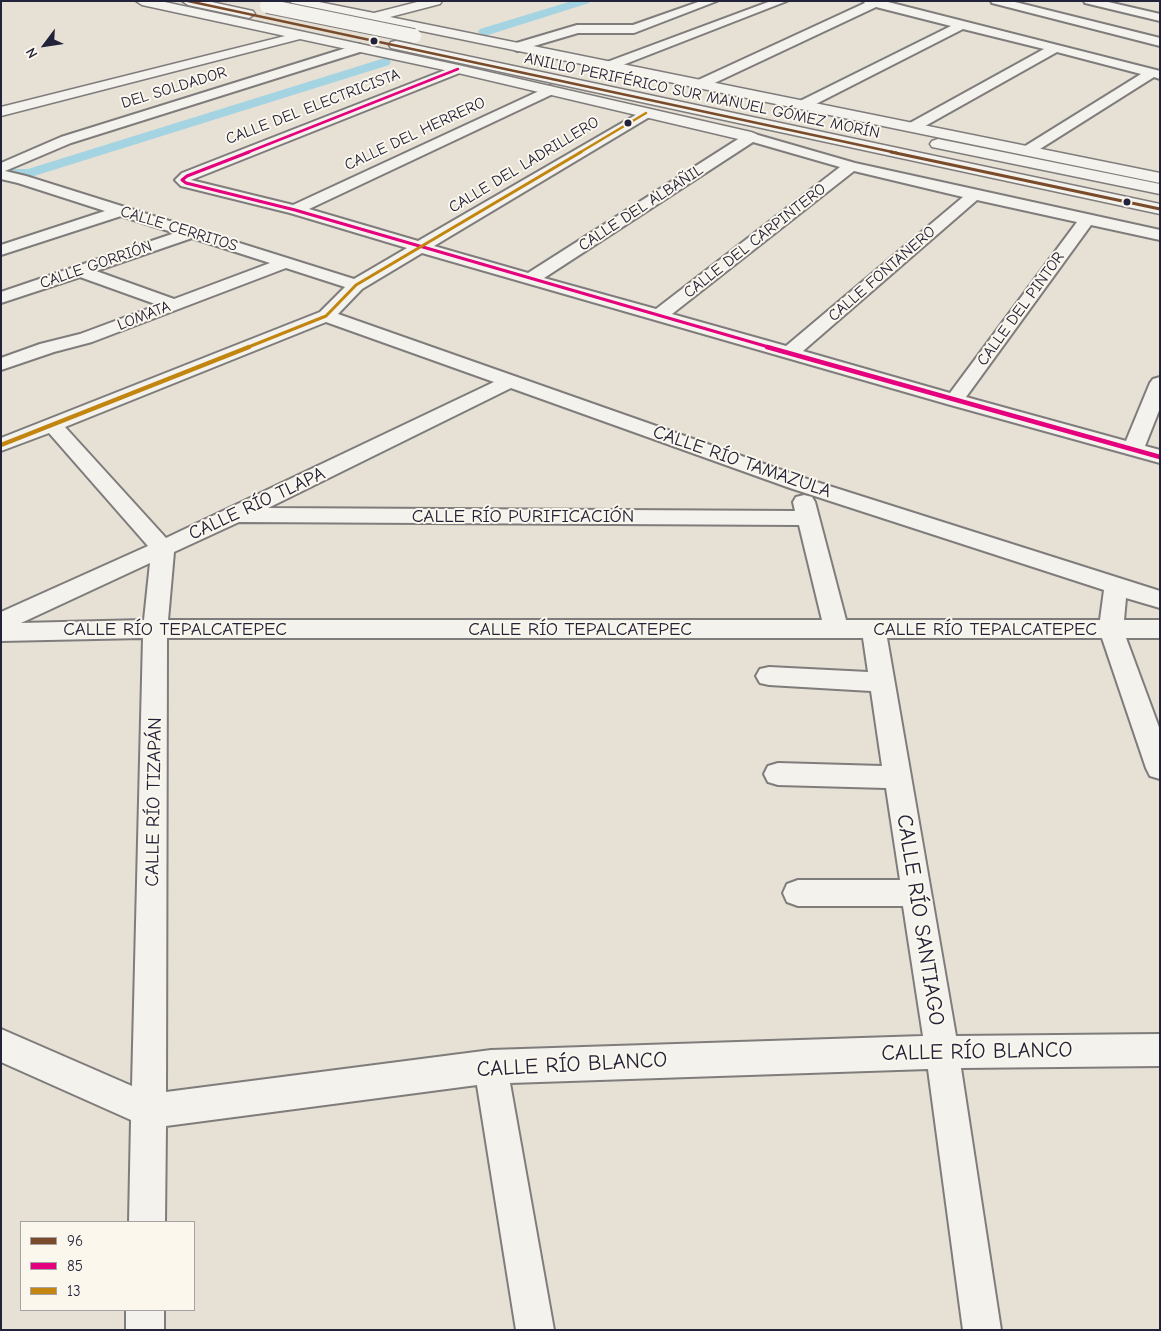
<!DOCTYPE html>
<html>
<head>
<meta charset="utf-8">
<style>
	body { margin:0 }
	#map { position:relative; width:1161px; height:1331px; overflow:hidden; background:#e6e0d5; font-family:"Comic Neue",sans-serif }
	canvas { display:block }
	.frame { position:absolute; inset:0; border:2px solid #22223b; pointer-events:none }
	.legend { position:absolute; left:20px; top:1221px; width:175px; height:90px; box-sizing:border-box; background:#fbf7ec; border:1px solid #a4a2a5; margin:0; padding:6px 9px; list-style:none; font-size:15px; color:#22223b }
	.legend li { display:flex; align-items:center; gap:10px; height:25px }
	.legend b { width:25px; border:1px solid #a4a2a5 }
	.north { position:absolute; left:20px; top:20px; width:50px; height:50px; -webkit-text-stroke:4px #fbf7ec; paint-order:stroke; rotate:239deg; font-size:14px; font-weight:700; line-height:20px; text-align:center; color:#22223b }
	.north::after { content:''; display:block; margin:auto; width:18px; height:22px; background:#22223b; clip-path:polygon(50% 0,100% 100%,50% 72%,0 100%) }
</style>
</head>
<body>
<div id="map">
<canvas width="1161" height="1331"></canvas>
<div class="frame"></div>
<ul class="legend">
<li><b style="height:6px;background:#7a4b2a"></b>96</li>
<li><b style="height:6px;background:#e5007d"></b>85</li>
<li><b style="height:6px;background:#c2850f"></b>13</li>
</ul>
<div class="north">N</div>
</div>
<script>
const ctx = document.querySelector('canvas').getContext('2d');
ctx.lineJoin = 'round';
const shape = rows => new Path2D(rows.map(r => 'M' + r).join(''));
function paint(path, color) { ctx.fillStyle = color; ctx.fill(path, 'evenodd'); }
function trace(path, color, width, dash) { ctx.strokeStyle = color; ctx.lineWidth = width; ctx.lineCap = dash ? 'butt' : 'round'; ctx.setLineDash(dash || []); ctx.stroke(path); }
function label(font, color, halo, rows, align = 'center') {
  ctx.font = font + ' "Comic Neue",sans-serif'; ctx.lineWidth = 4; ctx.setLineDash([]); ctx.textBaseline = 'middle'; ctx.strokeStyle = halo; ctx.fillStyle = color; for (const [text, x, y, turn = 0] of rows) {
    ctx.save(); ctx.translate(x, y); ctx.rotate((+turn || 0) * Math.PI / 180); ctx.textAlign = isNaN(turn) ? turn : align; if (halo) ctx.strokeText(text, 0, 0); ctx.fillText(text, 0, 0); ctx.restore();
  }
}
const canal = shape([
	[572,1,590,1,589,3,488,35,484,36,478,32,480,29,572,1],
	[385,58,389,59,391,62,389,65,34,176,1,175,1,169,28,169,385,58]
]);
const minor = shape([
	[701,1,717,1,634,33,578,33,517,51,511,47,513,44,577,25,633,25,701,1],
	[771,1,787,1,615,68,611,69,605,65,607,62,771,1],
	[863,1,884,1,1160,71,1160,79,1154,77,1032,154,1027,155,1022,154,1020,151,1022,148,1141,74,1057,52,918,130,908,130,906,127,908,124,1044,49,963,29,808,108,798,108,796,105,798,102,951,26,876,7,706,87,696,87,695,84,696,81,865,3,863,1],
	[991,1,1011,1,1160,38,1160,46,992,3,991,1],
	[1084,1,1104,1,1160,14,1160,21,1085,3,1084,1],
	[359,44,365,48,363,51,71,143,5,171,26,176,354,279,407,248,290,213,181,186,175,180,182,173,458,65,464,69,462,72,191,180,293,205,550,86,557,90,555,93,309,209,418,241,646,109,651,110,653,113,651,116,434,246,528,273,746,134,751,133,855,163,1160,230,1160,240,1091,225,966,397,1126,441,1150,383,1153,379,1160,377,1160,408,1145,446,1160,450,1160,463,947,404,422,253,362,289,338,314,804,478,1160,591,1160,608,1126,598,1124,620,1160,620,1160,638,1126,638,1160,730,1160,779,1150,776,1146,768,1102,638,887,638,956,1036,1160,1034,1160,1066,961,1068,1001,1330,963,1330,928,1069,510,1083,554,1330,516,1330,477,1085,166,1126,165,1222,129,1222,131,1120,1,1062,1,1029,132,1086,143,638,1,641,1,612,148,546,49,433,1,451,1,438,320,312,345,287,286,268,92,342,54,352,1,370,1,358,40,344,80,334,158,305,80,277,1,303,1,292,175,233,121,216,1,255,1,245,105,211,18,183,1,179,1,163,61,137,359,44],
	[753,142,840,167,656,309,544,278,753,142],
	[854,171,963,197,786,346,672,314,854,171],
	[977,200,1077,222,950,393,803,351,977,200],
	[192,238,270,263,174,299,96,271,192,238],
	[326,322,494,382,166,538,65,427,326,322],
	[511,388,790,488,1104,590,1100,620,846,620,815,502,812,497,804,495,796,497,793,502,795,511,268,508,511,388],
	[239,522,799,525,822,620,168,620,174,552,239,522],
	[150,563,144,620,21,623,150,563],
	[167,638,863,638,868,672,769,667,760,669,756,676,760,683,769,685,871,691,882,766,778,763,768,766,764,774,768,782,778,785,886,788,900,880,798,880,787,884,783,893,787,902,798,906,903,906,923,1036,491,1050,166,1092,167,638],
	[126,1310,164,1310,164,1330,126,1330,126,1310]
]);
const secondary = shape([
	[136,1,160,1,458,65,751,132,756,134,759,137,756,140,751,142,458,73,300,39,1,116,1,107,285,36,142,5,136,1],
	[289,1,314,1,374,13,421,1,442,1,440,4,390,17,1160,173,1160,183,295,5,289,1]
]);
const trunk = shape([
	[182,1,207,1,253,11,255,14,249,18,188,5,182,1],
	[396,41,1160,204,1160,214,391,48,389,45,391,42,396,41],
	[938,139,1160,184,1160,194,932,147,930,144,932,141,938,139]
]);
const trunkBridge = shape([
	[267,6,414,36]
]);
const bus1Far1 = shape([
	[188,1,897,153]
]);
const bus1 = shape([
	[891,152,1160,209]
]);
const bus2Far2 = shape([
	[246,153,458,69]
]);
const bus2Far1 = shape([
	[249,152,187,176,182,180,186,183,295,210,772,348]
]);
const bus2 = shape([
	[767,347,1160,457]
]);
const bus3Far2 = shape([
	[579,153,646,113]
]);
const bus3Far1 = shape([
	[246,348,326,316,356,285,581,152]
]);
const bus3 = shape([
	[1,445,249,347]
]);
const markers = [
	[374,41,4.5,"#22223b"],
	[628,123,4.5,"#22223b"],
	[1127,202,4.5,"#22223b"]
];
const farStreetnames = [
	["DEL SOLDADOR",174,88,-17],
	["ANILLO PERIFÉRICO SUR MANUEL GÓMEZ MORÍN",702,96,12],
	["CALLE DEL ELECTRICISTA",313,107,-21],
	["CALLE DEL HERRERO",415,134,-25],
	["CALLE DEL LADRILLERO",524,165,-31],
	["CALLE DEL ALBAÑIL",641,208,-33],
	["CALLE CERRITOS",179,229,17],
	["CALLE DEL CARPINTERO",755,241,-38],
	["CALLE GORRIÓN",96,265,-19],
	["CALLE FONTANERO",882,274,-41],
	["CALLE DEL PINTOR",1021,309,-54],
	["LOMATA",144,316,-21]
];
const streetNames = [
	["CALLE RÍO TAMAZULA",742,462,19],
	["CALLE RÍO TLAPA",257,504,-25],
	["CALLE RÍO PURIFICACIÓN",523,517],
	["CALLE RÍO TEPALCATEPEC",175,630],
	["CALLE RÍO TEPALCATEPEC",580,630],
	["CALLE RÍO TEPALCATEPEC",985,630],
	["CALLE RÍO TIZAPÁN",154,802,-89]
];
const nearStreetnames = [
	["CALLE RÍO SANTIAGO",920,920,81],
	["CALLE RÍO BLANCO",977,1052,-1],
	["CALLE RÍO BLANCO",572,1065,-3]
];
paint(canal, '#a4d3e2');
trace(minor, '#7f7c7c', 4);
trace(secondary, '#7f7c7c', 3);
trace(trunk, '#7f7c7c', 3);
paint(minor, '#f4f2ed');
paint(secondary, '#f4f2ed');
paint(trunk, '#f4f2ed');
trace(trunkBridge, '#7f7c7c', 16, []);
trace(trunkBridge, '#f4f2ed', 14);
trace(bus1Far1, '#7a4b2a', 2.5);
trace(bus1, '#7a4b2a', 3);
trace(bus2Far2, '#e5007d', 2.5);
trace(bus2Far1, '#e5007d', 3);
trace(bus2, '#e5007d', 4.5);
trace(bus3Far2, '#c2850f', 2.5);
trace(bus3Far1, '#c2850f', 3);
trace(bus3, '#c2850f', 4.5);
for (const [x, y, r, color] of markers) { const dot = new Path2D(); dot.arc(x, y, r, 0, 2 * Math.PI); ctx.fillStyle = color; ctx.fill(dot); trace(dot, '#fbf7ec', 2); }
label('16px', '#22223b', '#fbf7ec', farStreetnames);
label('19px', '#22223b', '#fbf7ec', streetNames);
label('22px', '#22223b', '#fbf7ec', nearStreetnames);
</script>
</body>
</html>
